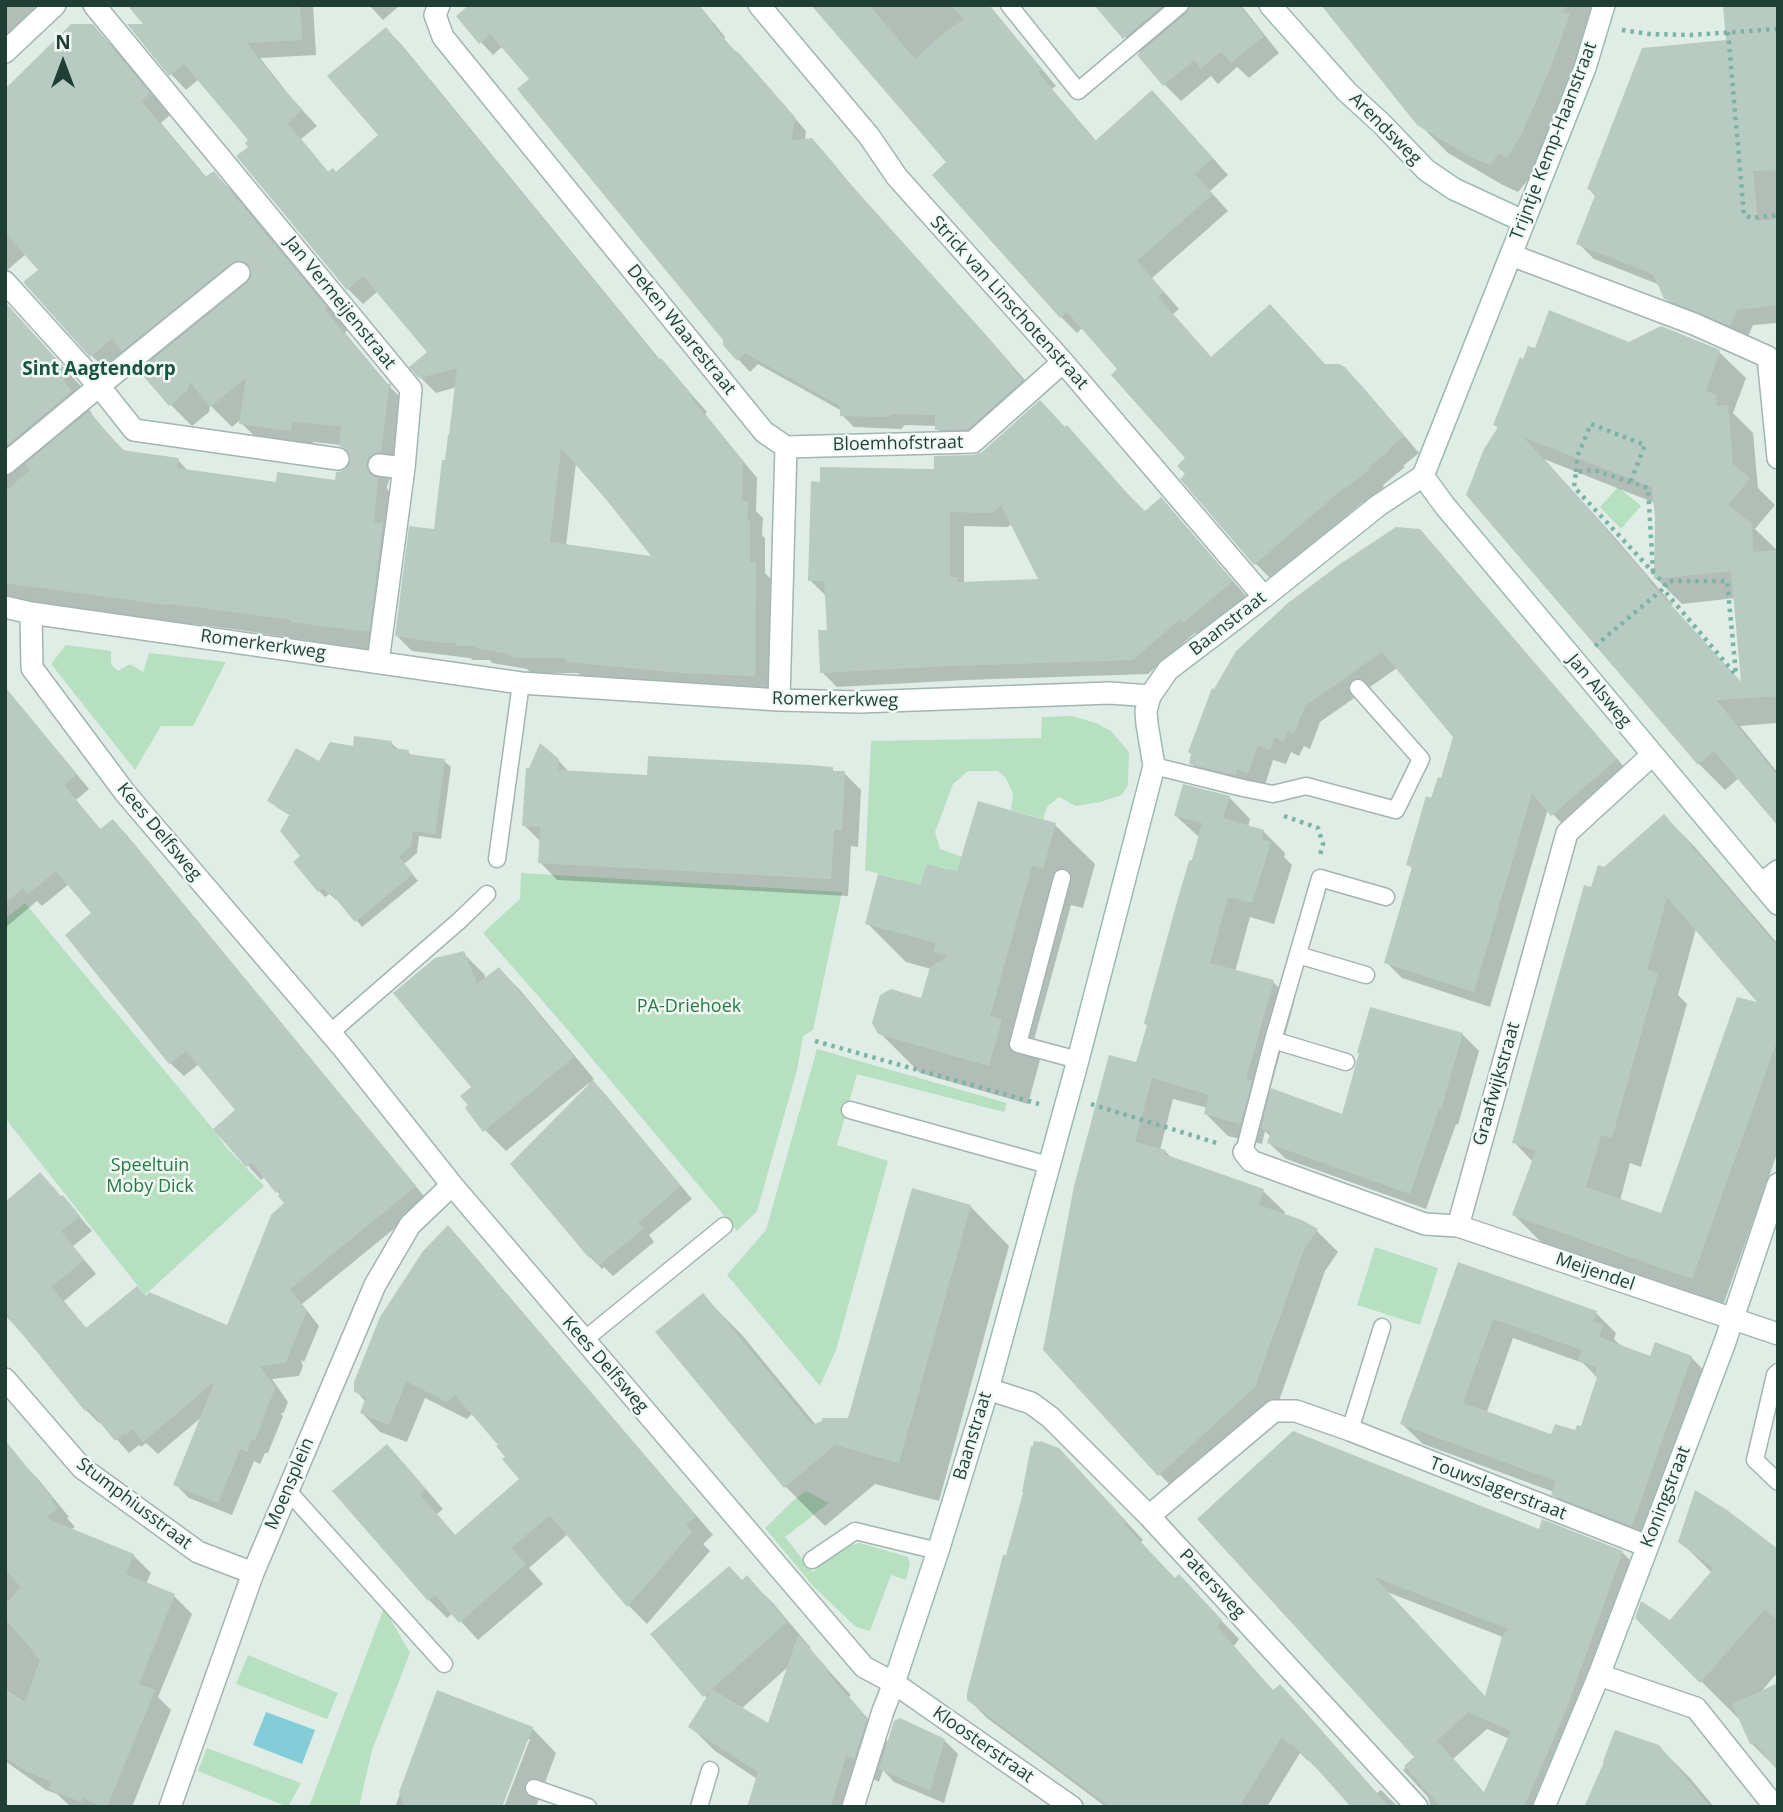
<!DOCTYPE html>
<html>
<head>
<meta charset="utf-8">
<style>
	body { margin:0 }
	#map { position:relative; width:1783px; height:1812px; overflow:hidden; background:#e0ede7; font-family:"Open Sans",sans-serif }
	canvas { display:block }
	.frame { position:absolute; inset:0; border:7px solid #1f3f35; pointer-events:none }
	.north { position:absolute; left:28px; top:28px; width:70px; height:70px; -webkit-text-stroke:5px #f1f9f5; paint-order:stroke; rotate:0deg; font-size:19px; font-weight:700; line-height:28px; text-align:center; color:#1f3f35 }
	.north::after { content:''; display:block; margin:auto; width:24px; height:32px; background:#1f3f35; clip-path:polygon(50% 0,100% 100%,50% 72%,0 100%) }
</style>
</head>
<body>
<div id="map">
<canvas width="1783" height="1812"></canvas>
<div class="frame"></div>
<div class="north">N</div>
</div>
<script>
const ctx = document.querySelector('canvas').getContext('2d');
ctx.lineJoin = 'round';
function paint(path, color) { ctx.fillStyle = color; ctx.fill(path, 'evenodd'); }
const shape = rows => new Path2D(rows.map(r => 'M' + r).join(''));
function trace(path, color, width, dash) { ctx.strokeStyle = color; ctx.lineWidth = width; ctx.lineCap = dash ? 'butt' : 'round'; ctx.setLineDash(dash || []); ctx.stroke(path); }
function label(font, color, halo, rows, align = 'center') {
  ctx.font = font + ' "Open Sans",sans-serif'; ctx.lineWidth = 5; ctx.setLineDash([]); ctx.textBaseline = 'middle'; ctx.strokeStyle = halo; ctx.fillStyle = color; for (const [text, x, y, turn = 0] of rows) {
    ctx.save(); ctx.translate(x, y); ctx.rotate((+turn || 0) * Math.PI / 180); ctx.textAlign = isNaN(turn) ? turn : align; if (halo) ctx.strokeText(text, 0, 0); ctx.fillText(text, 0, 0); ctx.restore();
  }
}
const green = shape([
	[1618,487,1641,506,1621,529,1600,507],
	[66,645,111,651,111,664,118,671,130,664,143,672,149,653,226,662,193,726,161,726,135,770,51,664],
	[1072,716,1096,723,1111,731,1129,752,1128,785,1122,795,1100,802,1076,806,1059,797,1047,807,1043,819,1011,810,1013,794,1006,778,998,771,968,771,953,784,935,832,940,849,968,859,964,875,949,871,949,869,942,867,941,868,926,864,917,894,901,880,865,870,871,741,1041,738,1042,717],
	[521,873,842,892,813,1030,803,1036,797,1070,757,1211,737,1231,573,1036,483,933,520,899],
	[25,903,218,1135,224,1145,264,1186,145,1295,5,1118,5,919],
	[817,1049,1007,1103,1004,1112,857,1074,837,1145,888,1161,836,1350,820,1386,727,1275,766,1230],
	[1375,1247,1438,1268,1420,1325,1357,1305],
	[806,1491,829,1503,785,1537,813,1572,839,1548,860,1543,908,1557,910,1564,906,1580,891,1575,870,1631,856,1627,814,1587,765,1528,794,1500],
	[384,1608,410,1653,372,1750,359,1807,309,1807],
	[248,1655,338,1693,327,1719,236,1684],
	[207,1748,301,1783,288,1807,198,1771]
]);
const water = shape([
	[266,1712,315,1730,302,1764,253,1745]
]);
const shadow = shape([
	[5,5,64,5,5,60],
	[130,5,313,5,316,55,260,58,293,100,317,126,301,139,329,173,336,174,380,136,386,29,401,44,661,361,676,376,692,395,707,412,705,414,757,478,756,511,763,518,762,535,765,538,765,573,771,579,769,690,593,678,582,676,578,673,531,673,527,669,492,663,490,660,473,660,470,658,412,651,397,636,436,531,457,387,436,393,420,377,429,352,378,291,363,304,348,289,238,156,251,148,251,140,199,79,186,90,171,74,147,26],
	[576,463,655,558,566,546],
	[369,5,400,5,383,20],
	[471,5,702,5,700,6,725,37,724,40,750,66,806,131,805,140,812,139,824,152,857,192,1025,380,1024,383,981,441,949,441,937,429,937,426,905,425,901,429,854,427,842,415,842,411,758,364,750,372,738,359,725,339,532,79,503,46,493,55,481,42],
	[813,5,989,5,1056,86,1052,89,1097,142,1168,108,1228,175,1210,191,1228,211,1152,278,1179,309,1173,314,1212,358,1344,368,1361,385,1419,453,1403,466,1405,467,1383,485,1384,487,1364,503,1363,502,1271,579,1255,563,1187,474,1188,459,1120,369,1083,327,1077,333,1061,317,948,163],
	[1097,5,1241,5,1279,53,1249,78,1237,67,1218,84,1211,76,1181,101,1165,85,1141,54],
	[1323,5,1607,5,1536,185,1528,180,1518,192,1501,184,1448,153,1419,124],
	[1778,5,1778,323,1753,325,1746,341,1682,314,1665,298,1660,285,1594,259,1578,243,1596,197,1589,189,1728,42],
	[92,26,114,47,170,115,161,123,207,178,214,173,235,194,347,330,345,333,390,387,411,408,396,474,390,478,387,486,387,489,399,501,390,653,314,643,311,641,233,629,192,624,189,626,5,601,5,304,90,396,83,403,92,413,91,415,125,452,178,460,189,472,278,484,337,482,350,468,352,456,341,445,313,442,312,452,263,444,239,421,232,427,210,405,209,412,192,426,171,405,143,369,133,359,113,377,92,356,40,270,26,254,5,272,5,91],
	[1661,327,1719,352,1746,378,1733,413,1753,433,1758,488,1775,505,1755,529,1778,551,1778,723,1740,726,1778,773,1778,822,1739,778,1725,790,1699,764,1496,425,1525,361,1536,350,1629,344],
	[1544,459,1655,503,1656,578,1682,604,1735,598,1743,684,1671,605,1673,605,1611,533],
	[1067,427,1145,514,1161,499,1175,514,1247,597,1199,637,1195,633,1148,674,965,680,837,687,822,672,829,631,827,595,825,595,810,580,936,471],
	[1012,523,1040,580,964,583,964,526,1008,527],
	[1435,547,1632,776,1568,830,1548,809,1490,1007,1402,978,1386,962,1413,869,1408,864,1433,800,1443,780,1455,737,1397,668,1320,722,1310,749,1304,746,1299,756,1291,752,1286,764,1273,760,1264,788,1206,779,1191,763],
	[5,687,89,789,76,800,101,830,113,821,126,834,428,1201,302,1304,319,1326,304,1362,301,1360,303,1366,299,1376,272,1379,288,1402,284,1412,281,1414,283,1416,268,1453,265,1453,260,1464,254,1461,232,1515,189,1498,175,1484,203,1416,158,1454,146,1443,141,1447,139,1445,129,1453,101,1422,99,1423,86,1410,31,1343,5,1315,5,1204,63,1197,92,1231,73,1246,96,1274,64,1301,87,1329,146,1297,228,1327,287,1204,265,1176,261,1180,215,1129,237,1111,199,1064,184,1076,170,1063,93,913,69,884,42,906,37,901,5,928],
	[391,743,398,749,408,752,412,756,444,761,451,767,441,839,419,836,417,853,404,864,418,881,362,927,338,898,336,900,330,894,325,897,319,891,303,856,291,816,275,806,269,800,320,763,354,748],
	[558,760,570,773,649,777,832,769,836,773,844,773,861,790,858,847,851,846,848,896,557,880,540,862,541,842,524,825],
	[1229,797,1250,819,1248,827,1263,831,1285,853,1284,857,1292,865,1274,924,1250,917,1235,972,1273,982,1294,1003,1270,1090,1344,1116,1462,1034,1479,1051,1458,1125,1456,1124,1426,1209,1286,1159,1269,1143,1271,1137,1265,1131,1262,1144,1228,1136,1206,1114,1208,1108,1173,1099,1160,1150,1165,1151,1172,1158,1263,1191,1285,1212,1284,1215,1301,1221,1317,1231,1338,1252,1325,1271,1276,1409,1180,1496,1045,1350,1137,1065,1200,838,1176,816],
	[1664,816,1694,846,1778,944,1778,1151,1722,1308,1544,1245,1514,1215,1533,1162,1514,1142,1593,890,1604,869],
	[1696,929,1762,1006,1662,1215,1620,1201,1630,1163,1641,1167,1687,1004,1678,995],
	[1055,825,1095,864,1083,908,1071,905,1031,1051,1040,1060,1028,1104,920,1073,880,1033,923,1000,931,969,906,962,867,923,921,887,958,873],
	[463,953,484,974,486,979,499,969,520,990,594,1079,592,1081,605,1094,692,1199,649,1235,654,1242,613,1276,604,1267,602,1269,590,1257,591,1085,589,1083,506,1151,485,1130,473,1087],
	[970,1206,1009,1246,939,1501,875,1484,825,1526,785,1486,703,1296,742,1335,816,1425,849,1420],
	[448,1228,466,1246,713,1535,703,1544,710,1551,647,1624,629,1606,568,1534,529,1568,543,1584,478,1640,453,1613,447,1618,429,1600,387,1446,405,1465,443,1509,437,1514,456,1536,521,1479,500,1445,473,1413,467,1419,425,1398,407,1442,380,1432,362,1413,366,1402,356,1391],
	[1459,1264,1596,1313,1616,1333,1614,1339,1622,1347,1651,1359,1691,1357,1711,1378,1652,1545,1574,1515,1553,1494,1554,1492,1423,1444,1402,1424],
	[1513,1338,1583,1363,1599,1379,1582,1428,1576,1432,1552,1436,1487,1412],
	[5,1441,20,1461,38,1479,69,1517,67,1518,75,1527,70,1530,133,1555,151,1573,146,1584,174,1596,192,1614,158,1697,171,1710,132,1807,71,1807,57,1794,46,1790,5,1761],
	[1077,1468,1143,1540,1140,1543,1175,1580,1196,1594,1239,1639,1234,1646,1274,1692,1298,1704,1377,1793,1381,1790,1398,1807,1352,1807,1310,1759,1308,1761,1300,1753,1267,1807,1106,1807,987,1718,968,1699],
	[1199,1519,1540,1531,1622,1552,1640,1570,1549,1807,1431,1807,1428,1797,1403,1770,1416,1757],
	[1387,1592,1503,1637,1486,1699],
	[1487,1729,1510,1739,1485,1794,1453,1759],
	[1680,1541,1778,1551,1778,1672,1760,1693,1778,1770,1751,1743,1739,1717,1738,1718,1637,1617,1670,1623,1712,1573],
	[747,1578,772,1602,811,1648,809,1649,851,1695,849,1697,889,1743,944,1740,958,1754,944,1803,894,1782,883,1770,879,1782,871,1778,862,1807,748,1807,757,1779,715,1751,690,1726,707,1698,704,1695,743,1582],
	[789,1666,768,1726,741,1709],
	[438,1693,532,1728,556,1753,536,1807,504,1807,530,1739,526,1739,501,1807,395,1807],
	[1658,1746,1690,1778,1714,1807,1586,1807]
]);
const building = shape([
	[127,5,300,5,302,40,247,43,278,83,303,110,287,123,328,172,333,168,336,172,378,135,327,76,386,27,659,360,661,358,693,396,691,398,743,461,742,501,748,501,747,521,750,521,750,562,756,562,755,676,683,673,577,663,565,661,565,658,514,658,509,654,475,648,475,646,456,646,456,643,443,643,395,636,409,526,434,529,442,460,445,460,448,435,449,435,457,368,419,378,409,367,427,352,363,276,347,290,236,156,248,147,245,143,248,140,184,64,169,76,127,24,143,24],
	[561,448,605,498,651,556,550,542],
	[469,5,699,5,713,23,713,26,735,51,738,52,795,117,791,141,812,138,845,178,987,336,1013,366,1013,369,1023,380,968,429,935,430,935,415,892,414,888,417,840,416,840,406,745,353,737,361,723,345,723,340,517,89,529,79,490,34,479,44,456,16],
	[811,5,869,5,915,59,937,39,964,19,951,5,989,5,1041,69,1038,72,1095,141,1152,90,1213,158,1195,174,1213,194,1137,261,1164,292,1158,297,1211,357,1270,304,1325,364,1339,364,1345,367,1404,436,1388,449,1390,450,1368,468,1369,470,1346,488,1345,487,1254,565,1180,479,1185,474,1177,466,1185,458,1111,375,1117,369,1067,312,1060,318,932,175,946,162],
	[1094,5,1163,5,1123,39],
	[1190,5,1239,5,1264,36,1231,63,1221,51,1201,69,1194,60,1163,86,1137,55,1187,13],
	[1321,5,1566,5,1563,12,1570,14,1549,71,1522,133,1507,158,1499,153,1490,165,1471,157,1417,125],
	[1723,5,1778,5,1778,170,1753,171,1758,221,1778,219,1778,305,1737,310,1730,326,1664,299,1653,274,1576,244,1596,193,1587,189,1642,48,1726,40],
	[71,24,93,24,150,93,141,101,205,177,214,171,327,308,325,310,387,385,389,383,392,386,389,387,381,452,374,453,369,457,366,464,367,470,371,475,378,478,374,522,383,523,369,632,290,622,291,620,210,609,170,604,167,605,5,583,5,492,30,470,25,464,89,411,122,450,179,458,177,468,276,482,277,472,335,480,336,472,342,471,348,468,351,460,350,455,347,449,339,446,341,426,292,422,291,431,239,424,246,378,210,407,189,381,188,390,169,406,139,371,247,283,251,278,252,272,250,265,244,261,238,260,231,263,122,351,112,339,90,357,23,282,38,270,5,232,5,89],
	[5,302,70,374,63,380,72,391,8,444,5,441],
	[1549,310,1629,342,1661,326,1720,350,1706,391,1716,395,1717,406,1728,405,1733,464,1750,478,1728,505,1752,524,1753,552,1778,550,1778,696,1716,700,1778,776,1778,826,1714,751,1698,765,1466,495,1484,449,1498,427,1493,425,1520,357,1523,359,1528,346,1535,348],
	[1523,437,1652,487,1655,518,1654,579,1731,571,1741,682,1647,579,1649,579,1585,505],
	[1040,400,1065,427,1067,425,1127,493,1145,511,1161,497,1233,581,1183,623,1180,619,1133,660,949,666,820,673,818,630,827,630,824,581,808,581,811,481,820,482,820,467,934,469,934,456,973,455,982,452],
	[1001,505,1038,579,958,582,958,577,950,577,950,512,993,513],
	[1396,527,1420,529,1617,759,1551,816,1532,793,1474,992,1384,963,1412,867,1406,865,1426,796,1431,798,1438,777,1441,778,1453,737,1382,652,1305,706,1294,734,1288,731,1283,742,1275,737,1270,750,1258,745,1248,773,1237,770,1236,775,1189,764,1191,754,1188,752,1212,688,1214,689,1236,651,1288,603,1340,564],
	[5,688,77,774,64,785,100,829,113,819,416,1186,290,1289,307,1311,291,1349,289,1349,290,1351,286,1363,260,1366,275,1387,271,1399,269,1400,270,1401,255,1440,251,1440,247,1452,240,1449,218,1503,173,1485,215,1381,143,1442,133,1429,126,1435,124,1433,115,1441,88,1408,85,1411,5,1313,5,1202,40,1172,61,1196,63,1195,80,1216,61,1231,84,1260,51,1287,86,1328,137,1286,146,1296,149,1292,227,1325,271,1215,284,1203,278,1196,282,1187,276,1193,252,1163,246,1167,213,1129,235,1110,186,1051,169,1064,65,935,91,913,56,871,28,894,23,888,5,903],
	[354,736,392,741,391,748,409,750,408,754,445,759,435,834,413,831,411,846,399,857,413,874,355,922,331,893,329,895,323,888,318,892,293,862,300,856,280,831,290,814,267,801,296,748,319,761,330,742,353,746],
	[540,743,559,759,558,770,647,775,648,756,810,765,833,767,833,771,845,771,842,830,834,830,831,879,538,863,540,827,522,826,526,768,529,768],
	[1183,784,1230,796,1223,818,1264,830,1261,839,1271,842,1252,903,1228,897,1210,963,1274,980,1246,1079,1252,1081,1240,1124,1204,1114,1209,1095,1152,1078,1135,1142,1166,1150,1164,1154,1264,1189,1259,1205,1302,1220,1318,1229,1304,1249,1255,1387,1158,1476,1043,1350,1074,1186,1109,1055,1136,1062,1147,1026,1144,1023,1178,898,1189,861,1192,860,1202,823,1174,816],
	[978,801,1056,823,1043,869,1032,866,990,1016,1002,1019,989,1066,878,1034,872,1023,880,995,891,989,921,998,930,967,949,956,934,952,936,943,865,924,878,874,920,885,926,864,957,871],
	[1664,814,1778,947,1778,1038,1692,1279,1512,1215,1536,1150,1512,1143,1584,885,1591,887,1598,865,1604,867],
	[1667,897,1757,1002,1737,997,1661,1213,1586,1187,1601,1135,1612,1138,1658,973,1647,970],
	[464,951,477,984,499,967,574,1057,483,1132,465,1108,468,1105,460,1096,471,1087,393,993,435,958],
	[1370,1007,1463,1033,1441,1109,1439,1109,1410,1194,1267,1143,1271,1132,1261,1129,1271,1088,1342,1114,1359,1053,1357,1053],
	[593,1080,681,1186,638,1223,643,1229,599,1265,592,1256,589,1258,510,1164],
	[912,1188,971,1205,899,1463,835,1445,784,1488,655,1332,703,1293,812,1425,822,1421,822,1418,848,1418],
	[448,1225,696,1516,686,1524,692,1532,627,1607,550,1515,511,1548,526,1564,459,1623,435,1595,428,1601,332,1491,387,1444,426,1489,420,1495,455,1535,519,1479,502,1459,505,1457,496,1446,498,1445,455,1395,447,1402,406,1381,389,1425,360,1413,366,1397,354,1392,354,1382,380,1317,423,1251],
	[1458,1262,1597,1311,1593,1322,1603,1325,1599,1337,1650,1356,1655,1342,1692,1356,1632,1526,1551,1495,1556,1481,1400,1424],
	[1493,1319,1582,1350,1578,1360,1597,1367,1594,1376,1597,1377,1581,1426,1577,1425,1575,1430,1555,1424,1551,1434,1463,1403],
	[1293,1431,1539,1529,1542,1519,1623,1551,1566,1710,1524,1807,1441,1807,1404,1766,1414,1757,1197,1519],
	[1374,1577,1509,1629,1502,1636,1485,1696],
	[1468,1712,1511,1731,1484,1792,1437,1741],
	[5,1440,52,1498,51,1499,58,1508,46,1518,134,1554,126,1574,175,1594,139,1684,155,1690,107,1807,103,1807,83,1798,81,1802,49,1789,52,1782,27,1772,5,1757,5,1689,25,1702,40,1660,5,1618,5,1605,21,1587,5,1569],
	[1034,1441,1040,1442,1040,1441,1059,1448,1126,1521,1124,1524,1175,1578,1179,1574,1222,1620,1217,1627,1273,1690,1280,1684,1389,1807,1351,1807,1318,1770,1291,1743,1290,1745,1282,1737,1239,1807,1110,1807,967,1700,967,1693,1003,1555,1006,1555,1023,1493,1022,1492,1031,1446,1033,1446],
	[1695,1490,1727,1510,1778,1549,1778,1621,1765,1609,1700,1683,1635,1618,1641,1601,1670,1620,1714,1568,1678,1542],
	[729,1566,742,1580,747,1575,787,1622,712,1689,768,1723,798,1635,828,1669,826,1671,867,1719,854,1759,846,1755,831,1807,747,1807,758,1772,688,1727,711,1690,703,1697,650,1634],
	[1778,1683,1778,1771,1755,1743,1750,1744,1732,1704],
	[437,1690,533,1727,502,1807,405,1807,399,1792],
	[900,1718,945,1739,930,1791,879,1769,894,1721],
	[1615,1730,1659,1745,1710,1807,1584,1807,1604,1762,1603,1761]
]);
const streetTunnel = shape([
	[239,273,271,247],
	[338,459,379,465]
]);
const path = shape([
	[1622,30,1649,34,1691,35,1778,29],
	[1728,32,1744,215,1751,218,1778,215],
	[1576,472,1577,457,1591,424,1645,445,1630,483],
	[1653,572,1648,488,1594,470,1576,472,1574,487,1653,572,1665,585],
	[1665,587,1668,581,1727,581,1736,674],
	[1595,646,1663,589,1736,675],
	[1284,816,1318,828,1323,844,1320,855],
	[815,1041,1039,1104],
	[1091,1104,1220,1144]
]);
const lane = shape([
	[1009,5,1078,91,1180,5],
	[1154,766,1243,788,1273,794,1306,786,1396,810,1421,759,1358,688],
	[497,859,521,683],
	[1062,878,1018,1044,1078,1060],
	[1298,955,1366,975],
	[330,1033,459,921,487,894],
	[1273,1040,1346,1062],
	[850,1110,1048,1165],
	[1244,1152,1273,1040,1320,878,1386,897],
	[584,1340,724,1226],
	[1778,1372,1775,1375,1755,1460,1778,1482],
	[1350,1430,1382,1327],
	[288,1491,444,1664],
	[812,1560,855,1531,938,1551],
	[534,1788,588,1807],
	[699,1807,710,1770]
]);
const street = shape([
	[94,5,411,389,404,468,378,662],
	[439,5,435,15,443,37,764,432,786,447],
	[759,5,869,136,897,177,1063,362,1264,597],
	[5,52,55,5],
	[1511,255,1694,324,1768,357],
	[5,282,99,386,134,430,338,459],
	[1768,357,1778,458],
	[786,447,973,442,1063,362],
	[5,464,99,386,239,273],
	[379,465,404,468],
	[5,607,31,613,521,683,779,700,859,702,1110,693,1150,696],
	[31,613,32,668,126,794,344,1049,452,1185,864,1667,894,1683,1072,1807],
	[779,700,786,447],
	[1761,884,1778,871],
	[1244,1152,1251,1161,1425,1224,1458,1226,1567,833,1652,755],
	[1458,1226,1778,1334],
	[5,1379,82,1468,198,1552,253,1573],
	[988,1389,1031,1403,1050,1417,1149,1516,1417,1807],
	[1149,1516,1274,1411,1296,1411,1350,1430,1647,1546],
	[1599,1675,1696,1708,1775,1807],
	[170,1807,253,1573,375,1285,410,1225,452,1185],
	[853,1807,883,1711,894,1683]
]);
const secondary = shape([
	[1270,5,1347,92,1382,124,1426,170,1454,189,1523,221],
	[1423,476,1445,506,1778,904],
	[894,1683,938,1551,988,1389,1078,1060,1154,766,1147,724,1146,711,1150,696,1168,670,1264,597,1379,505,1423,476,1585,68,1604,5],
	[1544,1807,1599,1675,1725,1342,1778,1184]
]);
const streetNames = [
	["Arendsweg",1385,129,45],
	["Trijntje Kemp-Haanstraat",1554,141,-69],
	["Jan Vermeijenstraat",340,303,51],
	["Strick van Linschotenstraat",1009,303,48],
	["Deken Waarestraat",681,330,51],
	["Bloemhofstraat",898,444,-1],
	["Baanstraat",1228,624,-38],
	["Romerkerkweg",263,645,8],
	["Jan Alsweg",1599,691,50],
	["Romerkerkweg",835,700,1],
	["Kees Delfsweg",159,832,50],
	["Graafwijkstraat",1497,1084,-74],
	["Meijendel",1595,1272,19],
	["Kees Delfsweg",605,1365,49],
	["Baanstraat",973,1436,-73],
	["Moensplein",290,1484,-67],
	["Touwslagerstraat",1498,1489,21],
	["Koningstraat",1666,1497,-69],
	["Stumphiusstraat",134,1504,37],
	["Patersweg",1212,1584,47],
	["Kloosterstraat",983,1745,35]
];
const parkNames = [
	["PA-Driehoek",689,1007],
	["Speeltuin",150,1166],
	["Moby Dick",150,1187]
];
const neighbourhoodNames = [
	["Sint Aagtendorp",99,370]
];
paint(green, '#b6e0c0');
paint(water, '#82cdd8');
paint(shadow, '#0003');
paint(building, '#b8cbc2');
trace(streetTunnel, '#b9cac3', 21, [21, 10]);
trace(lane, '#a2b5ae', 19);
trace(street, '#a2b5ae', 24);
trace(secondary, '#9dbaaf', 24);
trace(path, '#7db4a1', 4.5, [3.5, 5]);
trace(lane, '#fff', 16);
trace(street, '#fff', 21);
trace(secondary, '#fff', 21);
label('18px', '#1f3f35', '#f1f9f5', streetNames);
label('18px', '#257a43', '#f1f9f5', parkNames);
label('bold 19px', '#195343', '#f1f9f5', neighbourhoodNames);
</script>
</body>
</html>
